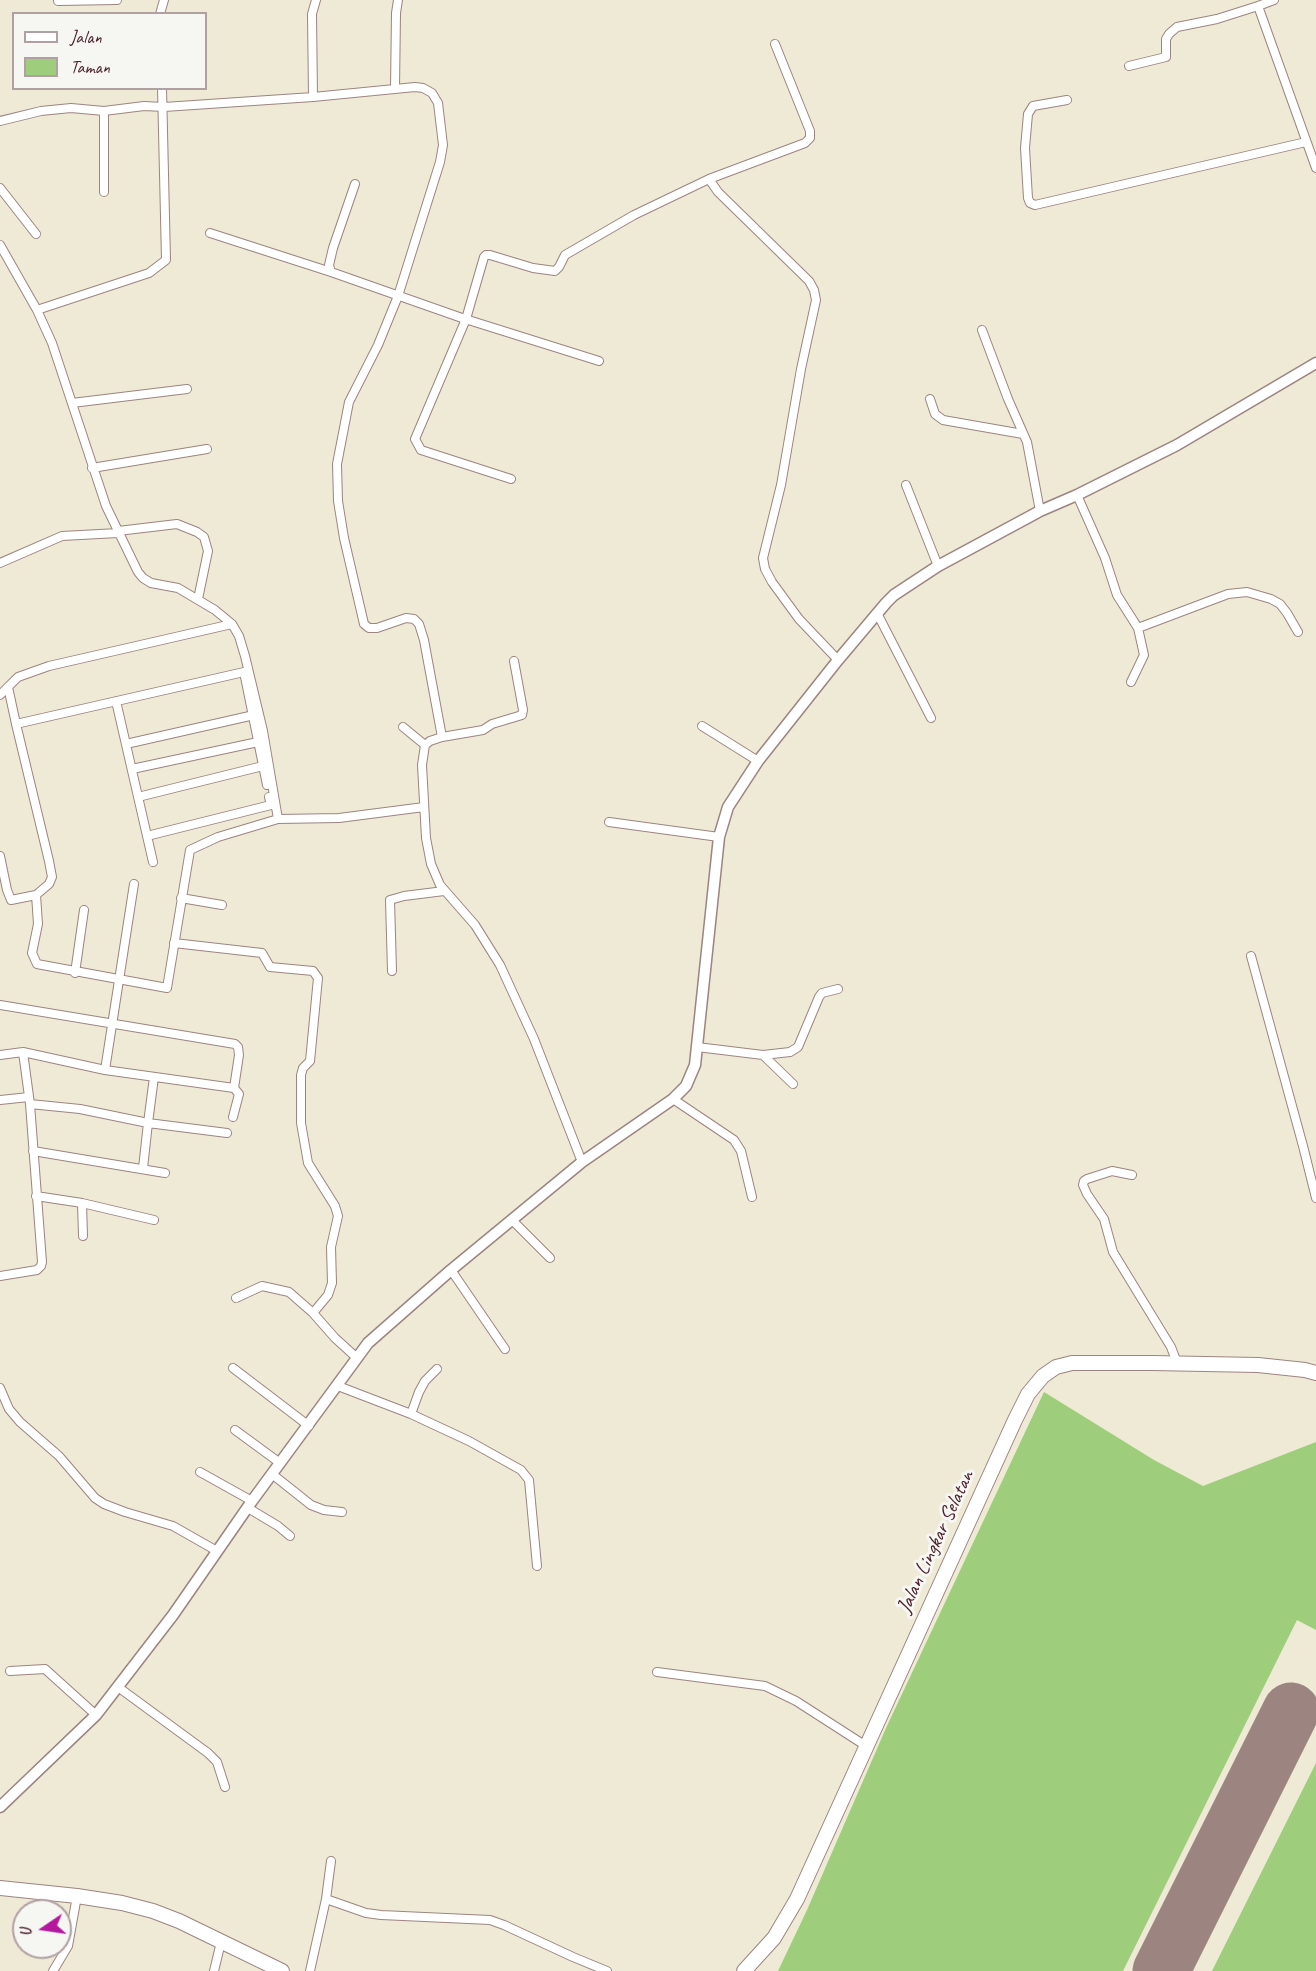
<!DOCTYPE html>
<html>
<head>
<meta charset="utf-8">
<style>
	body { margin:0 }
	#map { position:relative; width:1316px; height:1971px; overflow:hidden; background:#eeead5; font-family:Caveat,sans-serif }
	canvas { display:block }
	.legend { position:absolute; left:12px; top:12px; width:195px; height:78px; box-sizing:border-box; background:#f6f6f2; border:2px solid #b1a0a2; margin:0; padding:8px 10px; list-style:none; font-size:18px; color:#4a1f2b }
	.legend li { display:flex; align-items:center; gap:12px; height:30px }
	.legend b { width:30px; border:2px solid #b1a0a2 }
	.north { position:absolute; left:12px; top:1899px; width:60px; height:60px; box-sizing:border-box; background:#f6f6f2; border:2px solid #b1a0a2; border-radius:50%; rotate:257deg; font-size:16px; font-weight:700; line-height:24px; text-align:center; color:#4a1f2b }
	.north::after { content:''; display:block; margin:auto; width:21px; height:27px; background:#b5179e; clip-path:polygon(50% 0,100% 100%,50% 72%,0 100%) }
</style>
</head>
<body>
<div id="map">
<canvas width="1316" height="1971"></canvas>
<ul class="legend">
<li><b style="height:8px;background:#fff"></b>Jalan</li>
<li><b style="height:16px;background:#9ecd7c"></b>Taman</li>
</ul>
<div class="north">U</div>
</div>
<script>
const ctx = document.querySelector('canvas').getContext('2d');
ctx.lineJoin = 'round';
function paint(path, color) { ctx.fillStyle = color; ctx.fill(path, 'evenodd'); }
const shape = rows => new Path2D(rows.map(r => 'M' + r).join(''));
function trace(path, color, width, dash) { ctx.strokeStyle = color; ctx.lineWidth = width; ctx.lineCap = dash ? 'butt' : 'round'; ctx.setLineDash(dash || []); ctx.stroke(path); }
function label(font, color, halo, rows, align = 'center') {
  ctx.font = font + ' Caveat,sans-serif'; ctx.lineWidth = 6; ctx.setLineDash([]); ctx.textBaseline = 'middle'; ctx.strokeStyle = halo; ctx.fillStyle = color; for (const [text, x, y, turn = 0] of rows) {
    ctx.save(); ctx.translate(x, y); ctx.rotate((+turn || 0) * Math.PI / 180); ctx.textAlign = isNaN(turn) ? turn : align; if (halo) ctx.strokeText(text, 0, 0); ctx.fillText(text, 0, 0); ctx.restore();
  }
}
const green = shape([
	[1044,1392,1154,1460,1203,1486,1316,1442,1316,1630,1297,1620,1123,1971,778,1971,807,1910,886,1728],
	[1316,1763,1316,1971,1212,1971]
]);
const runway = shape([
	[1161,1971,1291,1711]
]);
const street = shape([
	[1274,0,1258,6,1316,168],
	[58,1,117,0],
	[160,14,164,0],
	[1129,66,1166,57,1166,39,1169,34,1177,27,1217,19,1258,6],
	[395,89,396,13,398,0],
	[313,97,312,14,316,0],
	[1067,100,1033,106,1028,114,1025,148,1028,198,1030,203,1035,205,1306,142],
	[104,111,104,192],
	[0,121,41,111,71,108,104,111,144,106,164,107,313,97,415,87,423,88,432,93,438,103,443,145,440,162,398,296,378,345,349,402,337,464,338,501,344,538,364,624,369,628,377,628,406,618,414,619,419,624,424,640,442,737,430,741,425,745,422,765,426,838,431,864,440,885,475,925,500,965,534,1039,582,1162],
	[709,179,718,192,809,281,814,290,816,300,801,369,781,485,763,558,765,569,772,582,799,619,838,660],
	[0,188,36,234],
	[210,233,331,272,462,318,599,361],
	[0,245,37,310,52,343,106,506,138,572,143,578,151,583,178,588,215,610,232,624,239,636,245,656,263,731,278,819],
	[331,272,329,265,333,248,355,184],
	[37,310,149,273,166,260,162,88],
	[982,330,1008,399,1027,442,1040,511],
	[930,399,935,414,943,420,1023,434],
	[72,403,187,389],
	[92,468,207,449],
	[511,479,421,450,415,439,466,319,484,257,486,255,490,255,533,268,555,271,559,267,565,255,634,215,709,179,805,143,810,138,810,131,775,44],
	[906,485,938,566],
	[1077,495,1105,558,1117,595,1138,628,1228,594,1247,592,1271,599,1280,604,1287,613,1298,632],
	[118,531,177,524,197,532,204,537,208,551,198,599],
	[0,563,62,536,118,533],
	[877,613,931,718],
	[248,671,244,672,267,785],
	[1131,682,1144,655,1138,628],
	[8,687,16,724,244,672],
	[0,695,18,677,49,666,232,624],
	[116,701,153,862],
	[702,726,758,761],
	[403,727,425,745],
	[442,737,483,730,492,724,522,715,523,710,514,661],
	[126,744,254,715],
	[132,769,258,742],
	[138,797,263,766],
	[609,822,719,837],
	[147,836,271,805,269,797],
	[0,856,7,890,11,900,36,895,49,884,52,877,49,861,16,724],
	[36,895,38,924,32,953,37,964,167,988,190,850,218,837,278,819,339,818,424,807],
	[181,898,222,905],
	[174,943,262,953,270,967,313,971,318,978,310,1061,303,1068,301,1075,301,1123,308,1163,335,1206,338,1216,331,1247,332,1283,328,1295,313,1313,335,1338,357,1358],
	[1251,956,1303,1146,1316,1198],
	[392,971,390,900,404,896,444,891],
	[75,973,84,910],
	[0,1005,235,1044,238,1047,239,1055,234,1088,105,1070,23,1052,0,1055],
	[697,1047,763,1055,793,1084],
	[763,1055,790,1052,798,1047,819,997,822,993,838,989],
	[105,1070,134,884],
	[673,1099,734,1140,741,1151,752,1197],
	[0,1100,29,1097],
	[30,1104,80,1109,148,1123,154,1077],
	[233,1117,239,1094,234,1088],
	[33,1151,165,1173],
	[143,1168,148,1123,227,1133],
	[1132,1175,1112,1171,1087,1179,1084,1181,1083,1185,1087,1194,1104,1219,1113,1252,1171,1347,1177,1363],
	[36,1196,82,1203,154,1220],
	[82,1203,83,1236],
	[512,1220,550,1258],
	[451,1270,505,1349],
	[0,1276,37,1270,41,1266,42,1262,30,1104,23,1052],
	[236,1298,262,1286,289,1292,313,1313],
	[233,1368,309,1426],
	[338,1386,411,1414,469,1441,521,1470,529,1480,537,1566],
	[0,1388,9,1409,20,1422,59,1456,95,1498,104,1504,125,1512,173,1526,217,1551],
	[411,1414,419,1392,425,1381,437,1369],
	[235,1430,280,1463],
	[200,1472,252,1501],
	[272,1474,311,1505,324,1510,342,1512],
	[248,1508,278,1526,290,1536],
	[10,1671,45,1669,96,1715],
	[657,1672,765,1686,796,1701,866,1746],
	[118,1687,208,1753,217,1762,225,1787],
	[326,1899,331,1861],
	[53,1971,68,1946,77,1896],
	[214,1971,221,1942],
	[310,1971,326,1899,366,1913,381,1915,490,1920,504,1925,573,1957,607,1971]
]);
const secondary = shape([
	[0,1807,96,1715,173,1615,252,1501,368,1343,451,1270,582,1162,673,1099,686,1086,695,1065,719,837,728,807,758,761,838,660,886,603,894,595,938,566,1040,511,1077,495,1177,445,1316,363]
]);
const highway = shape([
	[0,1888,77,1896,122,1903,153,1911,179,1921,282,1971],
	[744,1971,774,1938,797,1899,1015,1420,1028,1394,1043,1376,1056,1367,1072,1363,1152,1363,1258,1365,1305,1370,1316,1373]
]);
const streetNames = [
	["Jalan Lingkar Selatan",936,1542,-65]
];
paint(green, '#9ecd7c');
trace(runway, '#9c8480', 57);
trace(street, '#9c8480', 10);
trace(secondary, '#9c8480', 13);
trace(highway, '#9c8480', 16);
trace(street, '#fff', 8);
trace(secondary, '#fff', 10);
trace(highway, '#fff', 14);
label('21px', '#4a1f2b', '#f6f6f2', streetNames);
</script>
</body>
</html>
